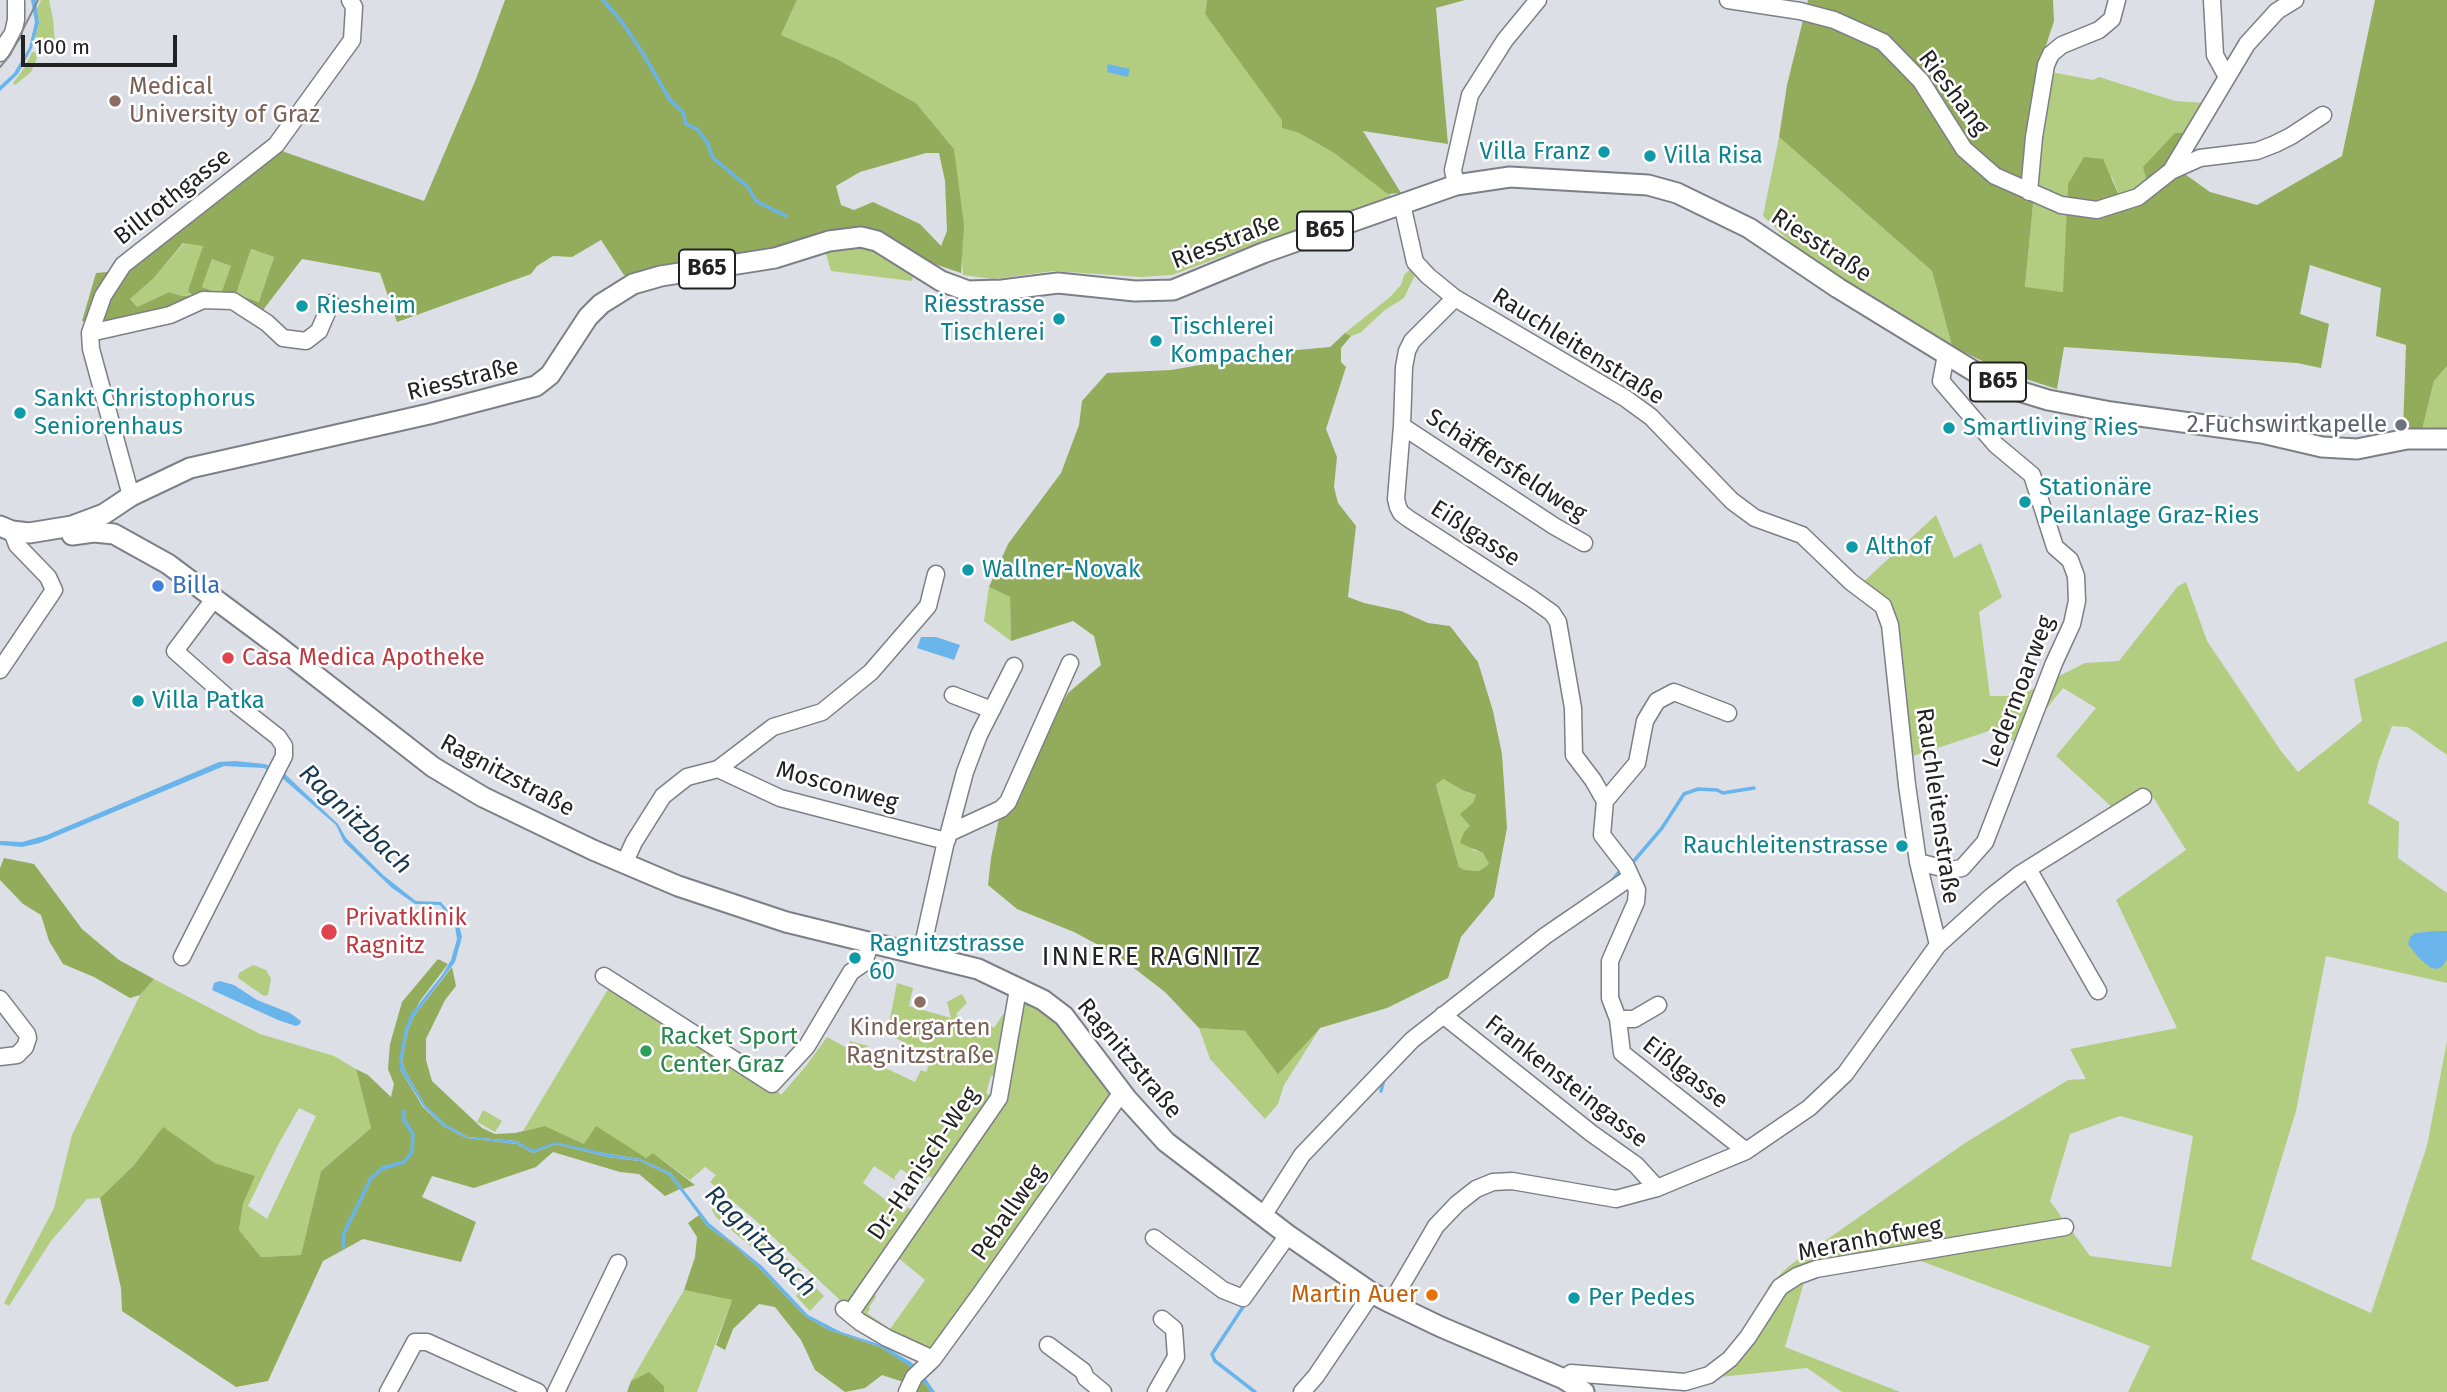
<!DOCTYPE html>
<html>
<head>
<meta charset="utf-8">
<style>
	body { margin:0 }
	#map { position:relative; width:2447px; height:1392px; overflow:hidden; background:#dddfe7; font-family:"Fira Sans",sans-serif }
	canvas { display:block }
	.scale { position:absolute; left:21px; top:35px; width:156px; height:32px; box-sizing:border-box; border:4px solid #222225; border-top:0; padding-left:9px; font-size:21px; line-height:24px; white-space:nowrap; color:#222225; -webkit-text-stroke:5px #fff; paint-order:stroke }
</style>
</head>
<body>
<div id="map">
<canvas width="2447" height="1392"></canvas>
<div class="scale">100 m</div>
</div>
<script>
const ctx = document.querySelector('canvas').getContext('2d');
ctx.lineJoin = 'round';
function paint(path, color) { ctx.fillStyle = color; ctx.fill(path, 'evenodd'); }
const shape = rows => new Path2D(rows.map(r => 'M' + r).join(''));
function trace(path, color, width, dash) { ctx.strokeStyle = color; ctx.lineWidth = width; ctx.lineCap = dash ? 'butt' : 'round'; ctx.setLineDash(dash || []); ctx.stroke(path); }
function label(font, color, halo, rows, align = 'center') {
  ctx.font = font + ' "Fira Sans",sans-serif'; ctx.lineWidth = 5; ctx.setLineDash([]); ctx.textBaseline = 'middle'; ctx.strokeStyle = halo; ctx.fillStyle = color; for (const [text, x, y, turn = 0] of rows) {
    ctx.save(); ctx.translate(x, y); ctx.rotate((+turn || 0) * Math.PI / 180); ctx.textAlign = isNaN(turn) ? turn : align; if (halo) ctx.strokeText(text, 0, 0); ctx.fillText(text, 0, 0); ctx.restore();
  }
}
const green = shape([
	[41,0,49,0,53,19,55,44,35,37,39,23,37,9],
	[797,0,1207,0,1205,14,1283,120,1282,128,1299,133,1334,153,1393,197,1264,241,1172,275,1141,277,1054,271,993,279,963,275,954,149,916,103,837,59,781,35],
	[32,52,39,53,31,72,15,85,13,83,25,67],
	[2051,72,2093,80,2099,77,2175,101,2204,103,2189,133,2148,184,2120,198,2112,177,2068,184,2064,292,2025,288,2035,184],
	[1779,137,1932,271,1952,346,1863,295,1791,243,1763,216],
	[184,243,203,245,193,294,182,296,169,292,137,307,130,299,153,279],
	[867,245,914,271,912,281,831,271,824,247],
	[251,249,274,257,260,302,236,294],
	[212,259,232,266,221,294,202,287],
	[1412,267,1417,271,1404,298,1385,310,1360,333,1351,336,1345,333,1390,297,1401,285,1404,275],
	[2447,366,2447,431,2422,430,2434,381],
	[1936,515,1954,558,1981,543,2002,597,1979,612,1990,696,2019,696,2085,663,2119,661,2178,586,2186,582,2207,641,2281,751,2298,772,2362,721,2354,679,2447,641,2447,755,2408,727,2392,726,2378,763,2368,803,2399,822,2398,858,2447,893,2447,931,2415,933,2443,966,2447,959,2447,983,2326,956,2296,1111,2251,1259,2371,1313,2427,1146,2447,1041,2447,1392,2128,1392,2150,1346,1921,1261,1805,1279,1785,1347,1900,1392,1842,1392,1807,1368,1720,1377,1753,1324,1769,1285,1789,1266,1965,1143,2068,1080,2086,1079,2070,1049,2177,1028,2116,900,2186,850,2148,789,2114,809,2056,756,2096,708,2063,688,2019,743,1989,731,1907,758,1895,623,1861,584],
	[2120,1116,2193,1136,2171,1267,2090,1256,2050,1201,2070,1134],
	[989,587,1010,597,1011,641,984,621],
	[1443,779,1462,790,1476,795,1471,826,1473,850,1483,853,1489,864,1479,871,1465,870,1459,867,1436,785],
	[253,965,266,970,271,979,268,995,264,996,238,978,239,973],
	[154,979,260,1034,334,1056,356,1069,371,1128,321,1171,301,1255,261,1257,239,1230,243,1204,254,1176,215,1163,163,1128,134,1165,100,1198,87,1199,51,1241,9,1306,4,1303,54,1208,72,1135,140,995],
	[299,1108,316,1116,267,1219,248,1206,278,1145],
	[897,983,913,988,909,1006,951,1018,947,1002,962,994,967,1003,956,1014,970,1031,983,1021,994,1028,1003,1014,1008,1014,999,1076,991,1076,986,1093,993,1097,939,1178,932,1178,928,1176,922,1184,901,1169,895,1176,895,1180,874,1166,863,1183,903,1213,908,1207,913,1211,851,1302,842,1302,755,1220,710,1182,716,1175,705,1167,690,1180,653,1153,647,1158,584,1144,545,1126,523,1131,610,986,772,1084,781,1095,806,1066,827,1037,847,1048,850,1041,868,1046,862,1057,915,1082,921,1070,926,1072,932,1058,887,1033],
	[1025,999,1055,1020,1112,1094,931,1352,862,1319,860,1310,874,1288,876,1297,869,1307,870,1309,867,1313,890,1329,925,1280,896,1256,990,1119,1016,1022,1023,1013,1020,1007],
	[1199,1028,1245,1031,1320,1028,1284,1085,1278,1104,1265,1119,1210,1059],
	[483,1110,502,1121,495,1132,477,1122],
	[722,1203,802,1271,794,1283,716,1217,712,1210,716,1204],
	[809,1281,824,1296,810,1311,796,1296],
	[684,1290,732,1300,697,1392,664,1392,664,1386,649,1373,631,1381]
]);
const forest = shape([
	[505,0,797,0,781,35,837,59,916,103,954,149,964,225,961,273,846,234,629,276,624,275,601,240,572,257,553,256,537,266,531,274,397,322,380,273,302,259,263,310,227,297,102,327,82,321,96,273,127,270,279,150,424,201,476,79],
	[926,153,939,153,945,181,947,231,941,246,920,224,873,202,854,210,841,205,836,186,860,172],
	[183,243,203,246,188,291,192,295,182,296,169,292,137,307,130,299,153,279],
	[251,249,274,257,259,302,236,294],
	[212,259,231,266,221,294,202,287],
	[1207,0,1465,0,1436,8,1448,144,1363,131,1401,193,1388,194,1334,153,1299,133,1282,128,1282,120,1205,14],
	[1808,0,2053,0,2054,21,2039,67,2035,184,2025,287,2063,292,2068,184,2084,157,2103,159,2120,198,2148,185,2143,167,2175,133,2189,133,2175,167,2210,192,2257,205,2342,156,2375,0,2447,0,2447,366,2434,381,2422,430,2403,430,2406,345,2376,336,2381,288,2310,265,2300,314,2329,324,2321,368,2297,363,2064,347,2057,389,2004,372,1952,346,1932,271,1779,137,1787,85],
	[1345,333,1351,336,1341,348,1341,362,1346,367,1326,429,1337,457,1334,487,1338,503,1356,526,1348,597,1364,603,1401,611,1428,623,1450,626,1478,662,1493,711,1502,754,1507,828,1494,897,1461,937,1448,978,1387,1008,1320,1028,1278,1074,1245,1031,1199,1028,1165,992,1117,955,1074,932,1017,909,988,885,991,858,1001,809,1068,693,1101,665,1094,636,1073,621,1011,641,1010,597,989,587,1008,544,1061,473,1079,425,1082,401,1107,373,1171,370,1275,352,1330,347],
	[1443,779,1462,790,1476,795,1473,803,1460,814,1470,826,1464,832,1460,843,1483,853,1489,864,1479,871,1465,870,1459,867,1436,785],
	[4,858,34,864,82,929,119,960,154,979,140,995,130,998,94,977,63,964,49,941,41,915,23,904,0,880,0,868],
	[438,959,448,964,420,1001,405,1028,400,1069,423,1107,443,1126,466,1138,517,1144,533,1153,556,1144,608,1157,640,1161,669,1175,680,1189,665,1196,639,1174,620,1172,553,1152,536,1167,474,1188,432,1176,422,1197,476,1222,461,1262,363,1239,323,1261,268,1381,236,1387,122,1311,121,1288,100,1198,134,1165,163,1127,215,1163,255,1176,243,1204,239,1230,261,1257,301,1255,321,1171,371,1128,356,1069,368,1075,391,1097,394,1084,388,1069,390,1044,402,1002],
	[452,967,456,986,445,1000,426,1039,426,1060,432,1081,482,1128,495,1134,515,1133,545,1126,584,1144,596,1126,646,1158,653,1153,695,1185,683,1189,671,1173,640,1159,609,1154,556,1143,533,1151,517,1141,468,1137,445,1124,425,1105,405,1070,402,1061,408,1030,414,1016],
	[699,1215,707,1226,736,1247,759,1268,806,1317,829,1330,880,1347,900,1359,915,1370,931,1392,917,1392,915,1386,882,1375,865,1388,845,1392,815,1370,801,1340,775,1307,759,1304,733,1329,725,1350,716,1345,732,1300,684,1290,695,1257,697,1237,688,1223],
	[649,1372,664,1386,664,1392,627,1392,631,1381]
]);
const water = shape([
	[31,0,36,0,39,23,32,48,18,74,0,91,0,86,14,73,29,48,35,22],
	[1108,64,1130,69,1128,77,1107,72],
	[921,637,936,637,960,645,954,660,917,648],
	[235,761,265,764,284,773,338,824,346,838,383,875,416,901,441,902,459,924,462,937,455,962,414,1016,408,1030,402,1061,405,1070,425,1105,445,1124,468,1137,517,1141,533,1150,556,1142,609,1154,640,1159,671,1173,709,1223,762,1266,808,1315,841,1332,882,1345,911,1362,919,1369,935,1392,931,1392,915,1370,908,1365,880,1347,829,1330,806,1317,759,1268,736,1247,707,1226,669,1175,640,1161,608,1157,556,1144,533,1153,517,1144,466,1138,443,1126,424,1107,400,1069,399,1060,405,1028,411,1014,442,975,451,960,457,939,455,926,440,905,415,904,392,888,344,842,336,825,282,778,264,768,224,766,40,843,22,847,0,845,0,841,22,842,47,835,219,762],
	[2436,931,2447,931,2447,959,2443,966,2437,969,2431,968,2419,958,2408,944,2410,937,2415,933],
	[220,981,234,985,257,1000,290,1013,301,1021,300,1024,296,1026,278,1020,212,990,214,983]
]);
const stream = shape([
	[603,0,622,22,642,52,670,100,683,112,686,124,697,129,707,142,713,158,748,187,756,201,786,216],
	[1633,862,1662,828,1684,794,1698,789,1717,790,1723,793,1754,788],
	[1611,882,1618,873],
	[1553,921,1570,910],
	[1381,1091,1384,1079],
	[343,1247,344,1233,371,1178,383,1168,404,1162,412,1152,413,1134,404,1120,404,1111],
	[1245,1304,1212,1354,1215,1361,1255,1392]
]);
const minor = shape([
	[1728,0,1800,11,1834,20,1883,42,1921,81,1964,149,1995,176,2061,205,2097,210,2138,197,2171,171,2247,44,2277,11,2295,0],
	[2212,0,2215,55,2227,77],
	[0,53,13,33,16,20,16,0],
	[2171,171,2200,158,2257,151,2275,144,2291,136,2323,115],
	[1456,185,1453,170,1470,95,1505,40,1538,0],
	[2029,192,2034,137,2046,65,2051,54,2062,45,2099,30,2112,19,2117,0],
	[1402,204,1415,262,1428,276,1455,298,1625,398,1651,417,1732,501,1755,518,1802,535,1851,582,1883,606,1890,625,1907,785,1918,862,1938,945],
	[1455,298,1412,341,1407,351,1404,367,1402,426,1396,499,1398,507,1401,513,1409,519,1531,598,1552,613,1558,622,1573,708,1574,755,1593,780,1605,801,1602,835,1626,866,1637,890,1636,902,1610,961,1610,998,1618,1019,1622,1053,1746,1151],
	[90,333,170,315,203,300,233,301,267,323,283,338,306,341,319,331,331,303],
	[1402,426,1554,526,1584,543],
	[131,496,91,349,90,333,103,296,123,265,276,145,352,40,354,7,350,0],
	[0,670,54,590,48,577,17,545,12,531],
	[953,695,992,710],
	[718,769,780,798,946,841,921,954],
	[1605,801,1637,763,1645,721,1657,701,1674,692,1728,713],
	[949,833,1001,809,1008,802,1070,663],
	[947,840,965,772,979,735,1014,666],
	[1918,862,1950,870,1962,868,1985,842,2054,663,2072,624,2077,601,2076,576,2070,560,2055,547,2032,475,1996,445,1941,381,1946,355],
	[624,864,634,842,663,796,687,777,718,769,773,727,822,712,871,672,928,606,936,574],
	[2028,869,2098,991],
	[182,957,284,756,284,746,278,737,227,697,175,651,214,599],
	[604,976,772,1084,807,1046,851,972,864,963,870,944],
	[0,999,27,1034,28,1038,25,1047,17,1055,0,1057],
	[1443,1015,1591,1133,1636,1165,1657,1188],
	[1618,1019,1634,1019,1658,1005],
	[1263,1216,1302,1155,1412,1040,1545,936,1631,877],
	[1154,1238,1223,1290,1243,1298,1288,1235],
	[1391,1303,1436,1226,1457,1204,1476,1189,1493,1182,1512,1181,1616,1199,1657,1188,1746,1151,1809,1108,1845,1074,1938,945,1992,896,2020,874,2143,797],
	[844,1309,860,1322,887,1338,933,1359],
	[850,1314,999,1098,1017,995,1021,988],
	[1048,1345,1083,1371,1086,1378,1103,1392],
	[1564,1379,1571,1373,1685,1382,1709,1375,1730,1359,1748,1337,1780,1287,1797,1276,1816,1269,2065,1227],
	[388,1392,415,1342,427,1342,538,1392],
	[556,1392,618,1263],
	[907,1392,914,1377,933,1359,981,1293,1122,1092],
	[1156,1392,1176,1357,1174,1329,1162,1319],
	[1302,1392,1316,1376,1372,1293]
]);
const major = shape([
	[0,526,12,531,29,533,72,526,104,514,131,496,190,468,429,414,536,386,550,375,588,317,601,304,633,284,661,276,775,258,829,241,861,237,877,241,941,281,968,291,1002,290,1058,283,1135,291,1173,290,1263,253,1456,185,1510,177,1648,185,1677,193,1749,228,1838,288,1980,375,2022,392,2048,400,2111,412,2262,433,2322,447,2357,449,2407,439,2447,439],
	[72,535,94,532,114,534,168,564,274,643,433,767,483,797,593,850,678,886,786,922,978,969,1043,1000,1064,1016,1127,1099,1166,1142,1288,1235,1372,1293,1391,1303,1441,1327,1564,1379,1584,1392]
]);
const tram = shape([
	[0,67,10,55,38,0]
]);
const markers = [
	[115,101,7,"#8d6e63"],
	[1604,152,7,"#0f9aa8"],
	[1650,156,7,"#0f9aa8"],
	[302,306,7,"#0f9aa8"],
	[1059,319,7,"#0f9aa8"],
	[1156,341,7,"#0f9aa8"],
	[20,413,7,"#0f9aa8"],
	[2401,425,7,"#6b7280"],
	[1949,428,7,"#0f9aa8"],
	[2025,502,7,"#0f9aa8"],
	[1852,547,7,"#0f9aa8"],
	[968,570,7,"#0f9aa8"],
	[158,586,7,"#3f7fe0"],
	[228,658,7,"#e0444e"],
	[138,701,7,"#0f9aa8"],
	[1902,846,7,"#0f9aa8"],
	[329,932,9,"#e0444e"],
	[855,958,7,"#0f9aa8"],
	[920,1002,7,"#8d6e63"],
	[646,1051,7,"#2e9e5b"],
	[1432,1295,7,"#e8710a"],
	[1574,1298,7,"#0f9aa8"]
];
const shields = [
	[1325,231,56],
	[707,269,56],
	[1998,382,56]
];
const shieldNames = [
	["B65",1325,231],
	["B65",707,269],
	["B65",1998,382]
];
const educationNames = [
	["Medical",129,87],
	["University of Graz",129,115],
	["Kindergarten",920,1028,"center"],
	["Ragnitzstraße",920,1056,"center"]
];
const streetNames = [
	["Rieshang",1953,93,53],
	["Billrothgasse",173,197,-38],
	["Riesstraße",1226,242,-21],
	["Riesstraße",1821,246,33],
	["Rauchleitenstraße",1578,347,32],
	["Riesstraße",463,380,-14],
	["Schäffersfeldweg",1506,466,33],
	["Eißlgasse",1475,534,33],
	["Ledermoarweg",2019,692,-69],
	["Ragnitzstraße",507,776,28],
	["Mosconweg",837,787,16],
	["Rauchleitenstraße",1937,806,82],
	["Ragnitzstraße",1129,1059,50],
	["Eißlgasse",1685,1073,38],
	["Frankensteingasse",1566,1082,38],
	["Dr.-Hanisch-Weg",924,1164,-56],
	["Peballweg",1009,1213,-55],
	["Meranhofweg",1870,1240,-11]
];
const cultureNames = [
	["Villa Franz",1590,152,"right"],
	["Villa Risa",1664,156],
	["Riesstrasse",1045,305,"right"],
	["Tischlerei",1045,333,"right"],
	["Riesheim",316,306],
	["Tischlerei",1170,327],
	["Kompacher",1170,355],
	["Sankt Christophorus",34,399],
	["Seniorenhaus",34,427],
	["Smartliving Ries",1963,428],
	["Stationäre",2039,488],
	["Peilanlage Graz-Ries",2039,516],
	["Althof",1866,547],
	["Wallner-Novak",982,570],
	["Villa Patka",152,701],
	["Rauchleitenstrasse",1888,846,"right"],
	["Ragnitzstrasse",869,944],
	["60",869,972],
	["Per Pedes",1588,1298]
];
const worshipNames = [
	["2.Fuchswirtkapelle",2387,425]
];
const shopNames = [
	["Billa",172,586]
];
const healthNames = [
	["Casa Medica Apotheke",242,658],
	["Privatklinik",345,918],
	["Ragnitz",345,946]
];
const leisureNames = [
	["Racket Sport",660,1037],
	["Center Graz",660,1065]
];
const foodNames = [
	["Martin Auer",1418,1295]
];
const waterNames = [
	["Ragnitzbach",355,820,44],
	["Ragnitzbach",760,1242,45]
];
const neighbourhoodNames = [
	["INNERE RAGNITZ",1152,958]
];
paint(green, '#b2cc80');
paint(forest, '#93ac5c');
paint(water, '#68b4eb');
trace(stream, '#68b4eb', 3.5);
trace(minor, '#7d7f86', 19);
trace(major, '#7d7f86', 23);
trace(minor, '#fff', 16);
trace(major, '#fff', 19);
trace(tram, '#88898e', 2);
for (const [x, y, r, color] of markers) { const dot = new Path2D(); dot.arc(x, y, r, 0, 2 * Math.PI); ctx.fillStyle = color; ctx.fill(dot); trace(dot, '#fff', 2.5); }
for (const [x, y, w] of shields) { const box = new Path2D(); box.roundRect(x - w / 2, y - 19.5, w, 39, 5); ctx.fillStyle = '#fff'; ctx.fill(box); trace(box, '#222225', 2); }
label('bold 23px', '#222225', null, shieldNames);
label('24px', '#785e54', '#fff', educationNames, 'left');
label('24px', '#222225', '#fff', streetNames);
label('24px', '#0d838f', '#fff', cultureNames, 'left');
label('24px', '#5b616d', '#fff', worshipNames, 'right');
label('24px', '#366cbe', '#fff', shopNames, 'left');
label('24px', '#be3a42', '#fff', healthNames, 'left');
label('24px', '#27864d', '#fff', leisureNames, 'left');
label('24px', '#c56008', '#fff', foodNames, 'right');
label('italic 26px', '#17384f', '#fff', waterNames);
ctx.letterSpacing = '2px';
label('26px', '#222225', '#fff', neighbourhoodNames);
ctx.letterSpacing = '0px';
</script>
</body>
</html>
